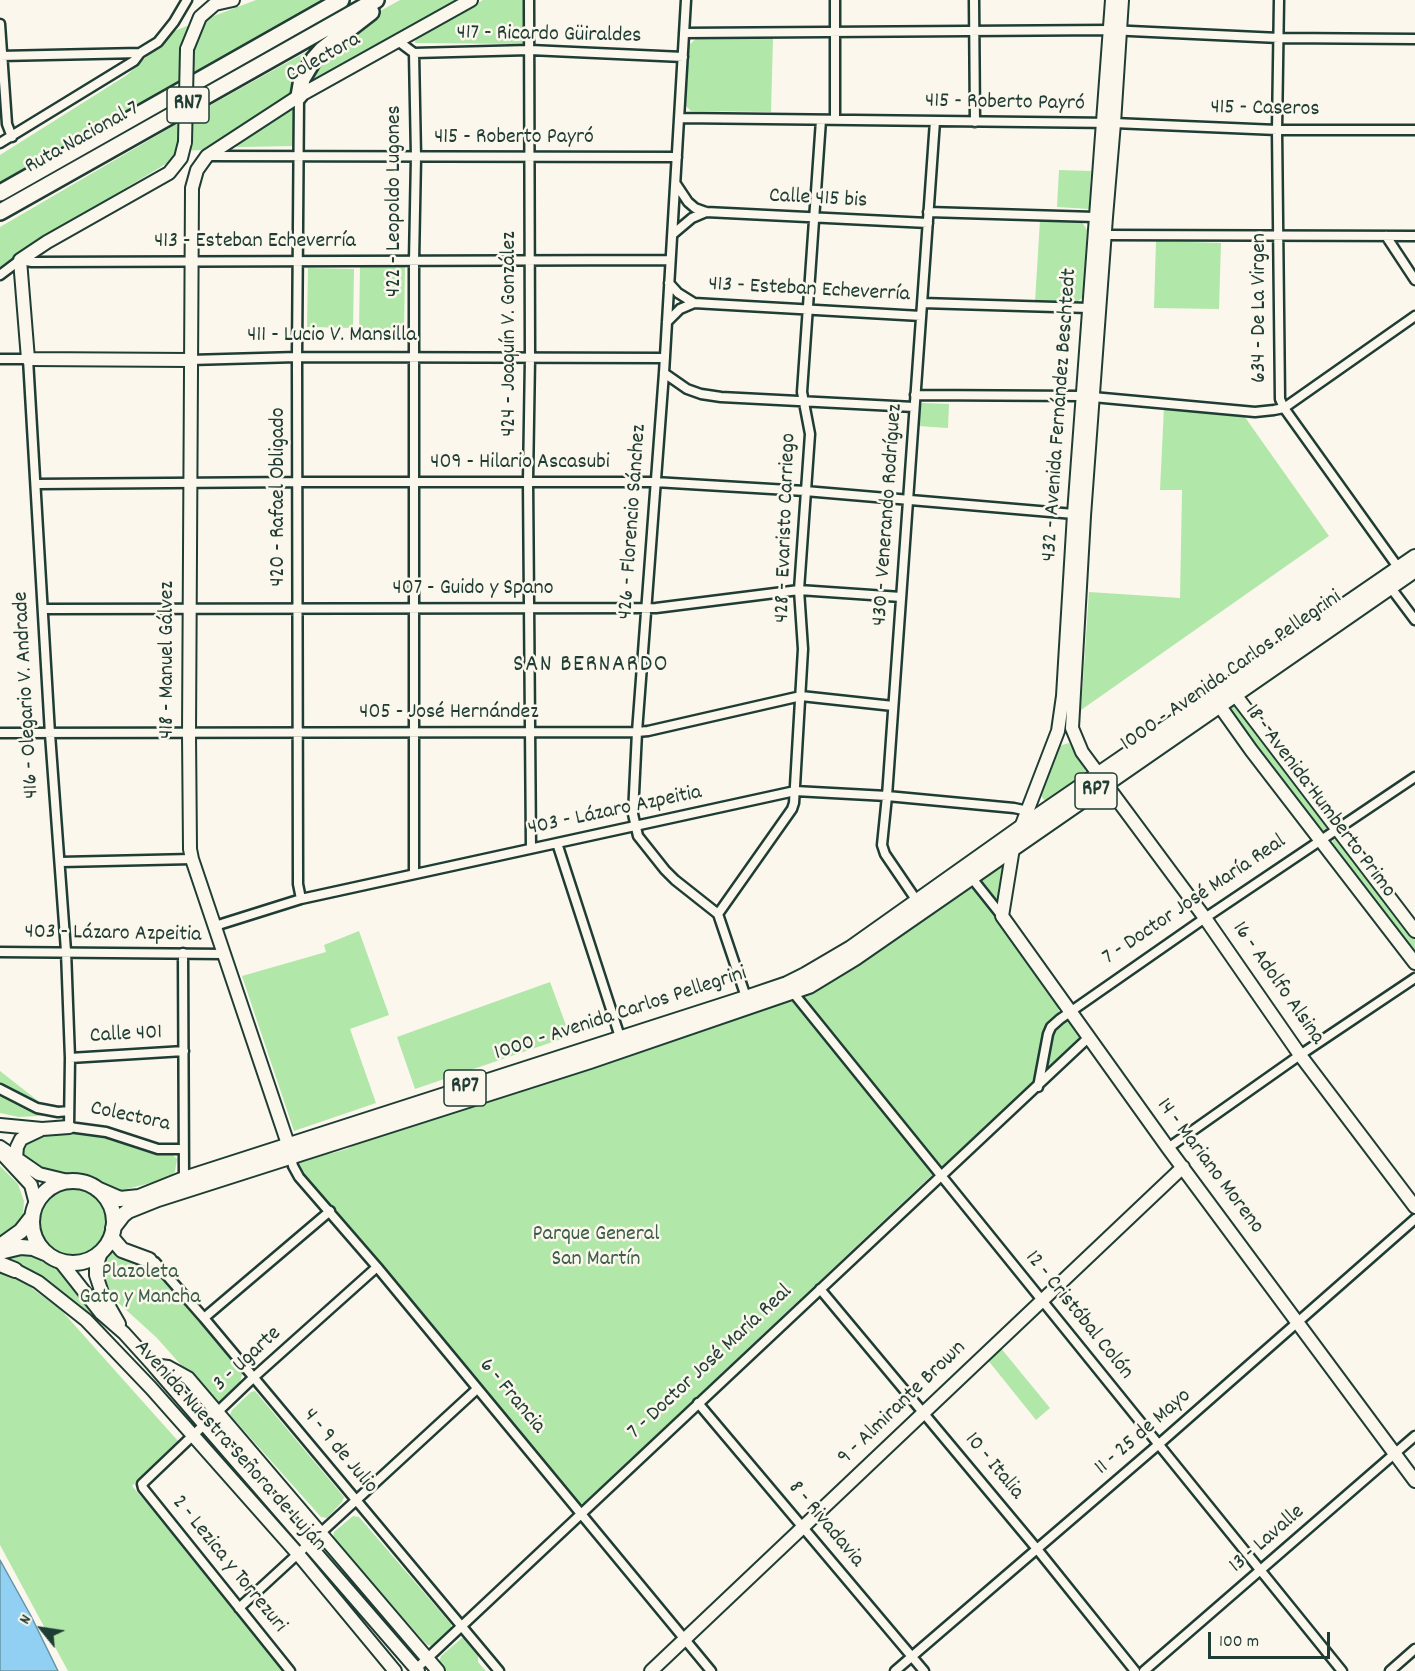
<!DOCTYPE html>
<html>
<head>
<meta charset="utf-8">
<style>
	body { margin:0 }
	#map { position:relative; width:1415px; height:1671px; overflow:hidden; background:#fbf7ec; font-family:Dekko,sans-serif }
	canvas { display:block }
	.north { position:absolute; left:12px; top:1599px; width:60px; height:60px; -webkit-text-stroke:4px #fbf7ec; paint-order:stroke; rotate:300deg; font-size:16px; font-weight:700; line-height:24px; text-align:center; color:#1f3d34 }
	.north::after { content:''; display:block; margin:auto; width:21px; height:27px; background:#1f3d34; clip-path:polygon(50% 0,100% 100%,50% 72%,0 100%) }
	.scale { position:absolute; left:1208px; top:1632px; width:122px; height:27px; box-sizing:border-box; border:3px solid #1f3d34; border-top:0; padding-left:8px; font-size:18px; line-height:21px; white-space:nowrap; color:#1f3d34; -webkit-text-stroke:4px #fbf7ec; paint-order:stroke }
</style>
</head>
<body>
<div id="map">
<canvas width="1415" height="1671"></canvas>
<div class="north">N</div>
<div class="scale">100 m</div>
</div>
<script>
const ctx = document.querySelector('canvas').getContext('2d');
ctx.lineJoin = 'round';
function paint(path, color) { ctx.fillStyle = color; ctx.fill(path, 'evenodd'); }
const shape = rows => new Path2D(rows.map(r => 'M' + r).join(''));
function trace(path, color, width, dash) { ctx.strokeStyle = color; ctx.lineWidth = width; ctx.lineCap = dash ? 'butt' : 'round'; ctx.setLineDash(dash || []); ctx.stroke(path); }
function label(font, color, halo, rows, align = 'center') {
  ctx.font = font + ' Dekko,sans-serif'; ctx.lineWidth = 5; ctx.setLineDash([]); ctx.textBaseline = 'middle'; ctx.strokeStyle = halo; ctx.fillStyle = color; for (const [text, x, y, turn = 0] of rows) {
    ctx.save(); ctx.translate(x, y); ctx.rotate((+turn || 0) * Math.PI / 180); ctx.textAlign = isNaN(turn) ? turn : align; if (halo) ctx.strokeText(text, 0, 0); ctx.fillText(text, 0, 0); ctx.restore();
  }
}
const green = shape([
	[256,0,323,0,0,186,0,155,127,75,174,31],
	[400,0,470,0,203,150,177,151,169,162,81,215,0,267,0,227,180,122],
	[483,0,524,0,525,44,415,43,416,38],
	[698,37,773,37,771,112,691,111,686,106,689,45],
	[290,107,294,109,294,146,241,147,237,147,234,144],
	[1059,170,1091,171,1089,209,1057,207],
	[1040,220,1082,222,1087,230,1083,297,1076,303,1035,302],
	[1156,241,1221,243,1219,309,1154,308],
	[360,266,405,266,404,333,359,333],
	[308,268,354,269,353,328,307,327],
	[922,403,949,404,948,428,918,426,919,408],
	[1164,407,1242,413,1329,536,1081,710,1089,592,1180,598,1182,490,1160,490],
	[1233,705,1237,705,1328,823,1326,829,1319,831,1230,716,1228,709],
	[1069,743,1087,773,1046,802,1041,796,1059,746],
	[1336,839,1340,839,1415,936,1415,955,1331,847,1333,840],
	[1004,859,997,904,978,877],
	[973,885,980,892,1058,1005,1059,1012,1047,1025,1043,1033,1036,1079,1033,1086,946,1168,942,1169,939,1168,801,997,802,992,928,918,958,888],
	[359,931,389,1015,350,1029,376,1103,294,1131,242,976,326,952,324,945],
	[550,982,570,1036,415,1089,397,1037],
	[789,998,793,1001,934,1173,584,1503,579,1504,297,1170,294,1162,317,1155,333,1153,347,1149,372,1136],
	[1068,1018,1081,1036,1080,1042,1047,1073,1044,1073,1051,1032],
	[0,1071,56,1115,19,1117,0,1113],
	[71,1132,108,1139,153,1154,173,1155,177,1159,175,1172,166,1179,119,1191,83,1176,50,1174,21,1156,20,1146,32,1135],
	[0,1166,18,1184,24,1201,23,1215,18,1223,13,1230,0,1238],
	'36 1220a36 36 0 1 1 72 0a36 36 0 1 1-72 0Z',
	[111,1243,156,1266,243,1371,240,1382,218,1403,213,1401,157,1338,102,1288,100,1261],
	[15,1251,35,1252,61,1269,75,1286,91,1311,153,1386,94,1320,72,1301,49,1284,0,1258],
	[0,1272,25,1283,61,1310,178,1441,132,1486,234,1603,286,1671,68,1671,0,1545],
	[1000,1347,1050,1408,1036,1420,987,1359],
	[255,1391,344,1497,342,1502,327,1518,321,1517,230,1415,232,1410,251,1392],
	[353,1516,359,1517,451,1624,451,1628,432,1646,427,1645,333,1538,334,1532],
	[462,1638,466,1638,478,1652,478,1662,486,1671,445,1671,439,1663,441,1656]
]);
const water = shape([
	[0,1560,31,1616,58,1671,0,1671,0,1560]
]);
const street = shape([
	[529,0,530,358,528,481,531,848],
	[686,0,664,373,637,732,633,814,638,836,665,870,675,880,718,914,747,1000],
	[974,0,975,122],
	[1279,0,1277,130,1280,399,1284,408,1400,570],
	[0,24,7,124,12,137],
	[684,33,1109,30,1279,38,1415,39],
	[398,41,414,53,416,157,414,261,414,873],
	[414,53,530,50,683,57],
	[0,56,140,53],
	[299,96,297,357,298,884,301,899],
	[680,118,1114,123,1277,130,1415,130],
	[835,120,835,0],
	[0,143,134,61,140,53,158,42,174,22,187,0],
	[207,156,677,157],
	[676,184,688,202,695,208,706,212,928,223],
	[928,212,1095,217],
	[673,234,692,218,706,212],
	[1105,235,1415,236],
	[1386,236,1415,280],
	[0,275,20,260,32,262,670,260],
	[669,283,678,293,694,303,921,316],
	[922,303,1089,308],
	[667,322,680,309,694,303],
	[0,359,28,359,50,734,66,951,70,1058,69,1127,106,1132,158,1149,182,1149],
	[190,360,297,357,665,358],
	[664,373,687,389,701,394,721,397,914,407],
	[915,395,1082,396,1255,412,1274,410,1284,408,1415,316],
	[37,484,298,482,655,482,805,491,1074,514],
	[1388,584,1415,620],
	[44,609,656,608,799,590,901,597],
	[0,733,637,732,648,731,801,696,893,706],
	[557,843,620,1037],
	[61,862,192,859],
	[971,877,1002,916],
	[917,901,885,854,882,845,887,796,935,121],
	[718,914,792,809,794,803,803,649,799,590,810,434,802,392,821,120],
	[215,926,301,899,795,791,887,796,1014,808,1028,811],
	[0,952,225,954],
	[183,953,184,1179],
	[791,990,1342,1671],
	[70,1058,184,1051],
	[1038,1087,1048,1034,1051,1027,1060,1019,1205,918,1415,777],
	[0,1089,37,1108,58,1112,69,1111],
	[1168,1148,1300,1055,1415,978],
	[291,1157,293,1166,299,1177,377,1267,711,1671],
	[149,1260,155,1262,204,1318,499,1671],
	[820,1289,1037,1549,1135,1671],
	[204,1318,330,1211],
	[698,1403,924,1671],
	[239,1608,477,1389],
	[416,1669,1088,1038],
	[290,1671,143,1488,142,1484,254,1377,377,1267],
	[895,1671,1159,1444,1415,1219],
	[1144,1671,1415,1436],
	[1390,1671,1415,1649]
]);
const secondary = shape([
	[1112,0,1074,514,1063,696,1058,731,1013,848,1002,916,1168,1148,1415,1481],
	[1122,0,1114,123,1106,217,1084,516,1072,728,1082,752,1205,918,1300,1055,1415,1207],
	[187,49,200,17,215,4,233,0],
	[185,142,181,158,169,173,47,242,20,260,28,359,190,360],
	[1230,688,1415,931],
	[1214,698,1251,750,1415,963],
	[0,1125,42,1129,69,1127],
	[0,1147,39,1174,68,1181],
	[291,1153,192,859,190,849,189,734,192,188,197,170,207,156,299,96,471,0],
	[5,1157,31,1185,36,1204],
	[16,1158,17,1147,21,1139,40,1130],
	[101,1252,96,1268,96,1275,103,1296,119,1324],
	[60,1261,101,1313,124,1333,153,1365,418,1671],
	[15,1270,38,1282,86,1320,151,1388,298,1554,395,1671],
	[153,1365,168,1367,188,1378,438,1671],
	[651,1671,1183,1167]
]);
const primary = shape([
	'32 1222a41 41 0 1 1 82 0a41 41 0 1 1-82 0Z',
	[97,1189,120,1199,139,1197,184,1179,746,998,787,984,805,975,851,948,1023,826,1415,557],
	[113,1228,123,1215,128,1211,158,1199,590,1061,809,986,855,958,1415,570],
	[111,1237,122,1250,149,1260],
	[0,1246,21,1231,32,1217],
	[0,1252,21,1247,33,1248,45,1253],
	[0,1264,15,1270]
]);
const highway = shape([
	[299,96,302,79,314,59,322,50,371,12],
	[0,193,341,0],
	[0,212,376,0]
]);
const secondaryBridge = shape([
	[185,142,187,49]
]);
const shields = [
	[188,105,42],
	[1096,791,42],
	[465,1088,42]
];
const shieldNames = [
	["RN7",188,105],
	["RP7",1096,791],
	["RP7",465,1088]
];
const streetNames = [
	["417 - Ricardo Güiraldes",549,36,1],
	["Colectora",324,59,-29],
	["415 - Roberto Payró",1005,104,1],
	["415 - Caseros",1265,110,1],
	["Ruta Nacional 7",83,139,-29],
	["415 - Roberto Payró",514,139],
	["Calle 415 bis",818,200,3],
	["422 - Leopoldo Lugones",396,201,-90],
	["413 - Esteban Echeverría",255,243],
	["413 - Esteban Echeverría",809,291,3],
	["634 - De La Virgen",1261,308,-90],
	["424 - Joaquín V. González",511,334,-90],
	["411 - Lucio V. Mansilla",332,337],
	["432 - Avenida Fernández Beschtedt",1061,415,-86],
	["409 - Hilario Ascasubi",520,464],
	["420 - Rafael Obligado",280,497,-90],
	["430 - Venerando Rodríguez",889,515,-86],
	["426 - Florencio Sánchez",634,522,-86],
	["428 - Evaristo Carriego",787,528,-88],
	["407 - Guido y Spano",473,590],
	["418 - Manuel Gálvez",169,660,-90],
	["1000 - Avenida Carlos Pellegrini",1232,672,-35],
	["416 - Olegario V. Andrade",28,695,-93],
	["405 - José Hernández",449,714],
	["18 - Avenida Humberto Primo",1319,802,53],
	["403 - Lázaro Azpeitia",615,812,-12],
	["7 - Doctor José María Real",1195,901,-34],
	["403 - Lázaro Azpeitia",113,935,1],
	["16 - Adolfo Alsina",1277,984,55],
	["1000 - Avenida Carlos Pellegrini",621,1015,-18],
	["Calle 401",126,1036,-3],
	["Colectora",130,1118,12],
	["14 - Mariano Moreno",1209,1167,53],
	["12 - Cristóbal Colón",1078,1316,51],
	["3 - Ugarte",248,1360,-43],
	["7 - Doctor José María Real",711,1363,-43],
	["6 - Francia",511,1397,50],
	["9 - Almirante Brown",903,1404,-44],
	["11 - 25 de Mayo",1144,1433,-41],
	["Avenida Nuestra Señora de Luján",229,1447,48],
	["4 - 9 de Julio",339,1452,50],
	["10 - Italia",993,1467,50],
	["8 - Rivadavia",825,1525,50],
	["13 - Lavalle",1268,1540,-41],
	["2 - Lezica y Torrezuri",228,1565,51]
];
const parkNames = [
	["Parque General",596,1236],
	["San Martín",596,1261],
	["Plazoleta",140,1274],
	["Gato y Mancha",140,1299]
];
const neighbourhoodNames = [
	["SAN BERNARDO",591,667]
];
paint(green, '#b1e7a9');
paint(water, '#92d0f3');
trace(water, '#6495a7', 1.5);
trace(street, '#1f3d34', 13);
trace(secondary, '#1f3d34', 16);
trace(primary, '#1f3d34', 18);
trace(highway, '#1f3d34', 20);
trace(street, '#fbf7ec', 8);
trace(secondary, '#fbf7ec', 12);
trace(primary, '#fbf7ec', 14);
trace(highway, '#fbf7ec', 15);
trace(secondaryBridge, '#1f3d34', 16, []);
trace(secondaryBridge, '#fbf7ec', 12);
for (const [x, y, w] of shields) { const box = new Path2D(); box.roundRect(x - w / 2, y - 18, w, 36, 4.5); ctx.fillStyle = '#fbf7ec'; ctx.fill(box); trace(box, '#1f3d34', 1.5); }
label('bold 21px', '#1f3d34', null, shieldNames);
label('22px', '#1f3d34', '#fbf7ec', streetNames);
label('22px', '#3c5f4b', '#fbf7ec', parkNames);
ctx.letterSpacing = '1.5px';
label('24px', '#1f3d34', '#fbf7ec', neighbourhoodNames);
ctx.letterSpacing = '0px';
</script>
</body>
</html>
